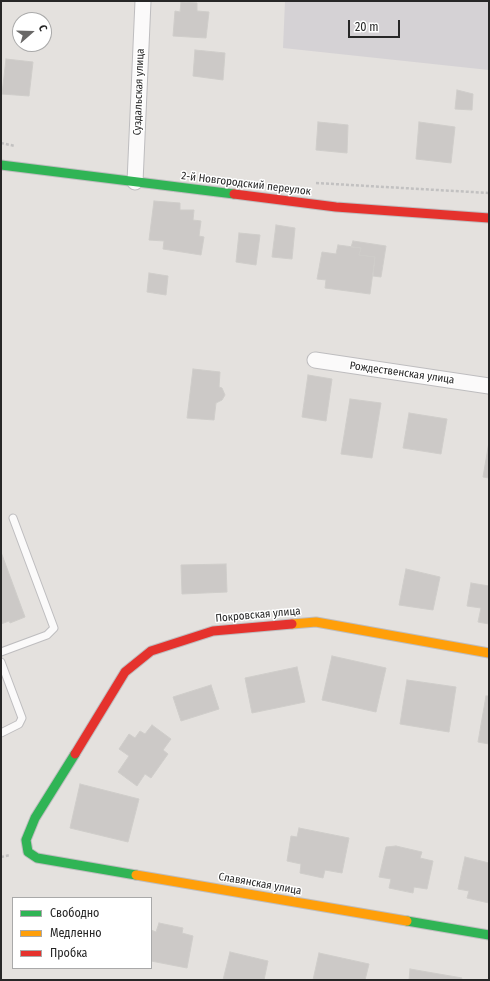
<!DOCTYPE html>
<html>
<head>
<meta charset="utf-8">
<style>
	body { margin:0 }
	#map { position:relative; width:490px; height:981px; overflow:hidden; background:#e4e1de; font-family:"Fira Sans Condensed",sans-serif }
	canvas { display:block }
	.frame { position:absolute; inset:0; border:2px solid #272727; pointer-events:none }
	.legend { position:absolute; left:12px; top:897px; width:140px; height:72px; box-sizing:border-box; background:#fff; border:1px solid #a9a9a9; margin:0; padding:5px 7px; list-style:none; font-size:12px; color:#272727 }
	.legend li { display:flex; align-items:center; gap:8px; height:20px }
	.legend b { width:20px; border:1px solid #a9a9a9 }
	.north { position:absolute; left:12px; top:12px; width:40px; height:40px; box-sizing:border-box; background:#fff; border:1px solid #a9a9a9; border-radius:50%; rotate:70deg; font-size:11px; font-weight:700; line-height:16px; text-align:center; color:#272727 }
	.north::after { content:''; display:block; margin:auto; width:14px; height:18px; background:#696867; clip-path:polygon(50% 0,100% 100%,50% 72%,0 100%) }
	.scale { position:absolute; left:348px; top:20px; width:52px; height:18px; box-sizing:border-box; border:2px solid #272727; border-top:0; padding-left:5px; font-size:12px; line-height:14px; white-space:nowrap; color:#272727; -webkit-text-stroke:3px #fff; paint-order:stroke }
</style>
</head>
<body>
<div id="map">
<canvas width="490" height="981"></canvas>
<div class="frame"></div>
<ul class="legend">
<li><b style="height:5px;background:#30b455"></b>Свободно</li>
<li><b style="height:5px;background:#ff9f0a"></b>Медленно</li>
<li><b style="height:5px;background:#e5322d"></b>Пробка</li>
</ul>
<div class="north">С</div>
<div class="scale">20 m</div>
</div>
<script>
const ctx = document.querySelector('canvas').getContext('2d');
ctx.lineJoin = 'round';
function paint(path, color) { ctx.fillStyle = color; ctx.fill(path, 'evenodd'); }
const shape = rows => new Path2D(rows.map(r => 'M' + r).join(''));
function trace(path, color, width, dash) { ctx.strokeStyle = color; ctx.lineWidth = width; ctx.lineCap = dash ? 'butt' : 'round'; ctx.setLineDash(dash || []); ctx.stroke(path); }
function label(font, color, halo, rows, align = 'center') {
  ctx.font = font + ' "Fira Sans Condensed",sans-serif'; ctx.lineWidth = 3; ctx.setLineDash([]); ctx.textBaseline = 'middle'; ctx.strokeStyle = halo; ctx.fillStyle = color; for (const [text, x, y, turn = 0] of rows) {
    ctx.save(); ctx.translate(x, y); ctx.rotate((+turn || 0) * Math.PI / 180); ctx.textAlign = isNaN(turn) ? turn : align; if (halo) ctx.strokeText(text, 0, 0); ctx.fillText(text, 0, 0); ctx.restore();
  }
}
const industrial = shape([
	[285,1,489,1,489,70,283,48]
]);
const building = shape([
	[181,2,197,3,197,11,209,12,206,38,173,36,175,11,180,12,181,2],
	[195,50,225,53,223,80,193,76,195,50],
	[6,59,33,62,29,96,2,94,6,59],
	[457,90,473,94,472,110,455,109,457,90],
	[318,122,348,125,347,153,316,150,318,122],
	[419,122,455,127,451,163,416,159,419,122],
	[154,201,180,203,180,210,194,210,193,220,201,221,199,236,204,237,201,255,163,249,164,241,149,240,154,201],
	[276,225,295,228,292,259,272,257,276,225],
	[239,233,260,235,256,265,236,262,239,233],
	[353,241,386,246,381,277,373,276,375,257,359,255,361,248,351,247,353,241],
	[338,245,361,248,359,255,375,257,370,294,325,288,326,280,317,279,322,252,336,254,338,245],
	[149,273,168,276,166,295,147,292,149,273],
	[193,369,220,372,219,387,222,388,225,395,222,400,216,403,214,420,187,418,193,369],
	[308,375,332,379,326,421,302,417,308,375],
	[350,399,381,403,372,458,341,454,350,399],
	[409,413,447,419,441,454,403,448,409,413],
	[489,442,489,478,483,477,489,442],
	[1,552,25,617,10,623,9,621,1,624,1,552],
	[226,564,227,592,182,594,181,565,226,564],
	[406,569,440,577,433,610,399,605,406,569],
	[471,583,489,586,489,624,478,622,481,608,467,606,471,583],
	[332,656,386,668,376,712,322,700,332,656],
	[297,667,305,702,252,713,245,678,297,667],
	[407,680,456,687,449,732,400,724,407,680],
	[211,685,219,709,181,721,173,697,211,685],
	[486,696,489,696,489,744,478,742,486,696],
	[152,725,171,739,163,750,168,754,151,778,145,774,137,786,118,772,129,756,119,749,129,734,135,738,140,731,145,734,152,725],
	[80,784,139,799,128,842,70,828,80,784],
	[299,828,349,838,342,873,325,870,323,878,300,873,301,864,287,861,291,836,297,837,299,828],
	[396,846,422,852,420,858,433,861,427,889,414,887,413,893,389,888,391,879,379,877,386,847,396,846],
	[465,857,489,863,489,903,467,898,469,891,458,889,465,857],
	[159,923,183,928,182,933,193,936,187,968,151,961,151,930,156,932,159,923],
	[230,952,268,961,264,980,223,980,230,952],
	[319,953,369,964,365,980,313,980,319,953],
	[410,969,462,978,461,980,409,980,410,969]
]);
const path = shape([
	[1,143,15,146],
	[316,183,489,193],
	[1,857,10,855]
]);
const lane = shape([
	[1,652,47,635,54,628,13,518],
	[1,662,22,718,19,724,1,733]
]);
const street = shape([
	[135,182,143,1],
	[315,360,489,386]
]);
const fast = shape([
	[1,165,234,194],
	[75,754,35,818,26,840,28,852,37,858,136,875],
	[407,921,489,935]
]);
const slow = shape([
	[292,624,316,622,489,653],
	[136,875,407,921]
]);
const jam = shape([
	[234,194,336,207,489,218],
	[75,754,125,672,151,651,213,631,292,624]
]);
const streetNames = [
	["Суздальская улица",139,92,-88],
	["2-й Новгородский переулок",246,184,7],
	["Рождественская улица",402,373,8],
	["Покровская улица",258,615,-5],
	["Славянская улица",260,884,10]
];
paint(industrial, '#d5d2d5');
paint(building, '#ccc9c7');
trace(building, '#cfcdca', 1);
trace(lane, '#bebdbf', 9);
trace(street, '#bebdbf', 17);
trace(fast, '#bebdbf', 11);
trace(slow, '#bebdbf', 11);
trace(jam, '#bebdbf', 11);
trace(path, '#c2c1c1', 2.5, [3, 2]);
trace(lane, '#fbfafa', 7);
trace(street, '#fbfafa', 15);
trace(fast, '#30b455', 9);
trace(slow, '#ff9f0a', 9);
trace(jam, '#e5322d', 9);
label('11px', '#272727', '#fff', streetNames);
</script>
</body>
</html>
